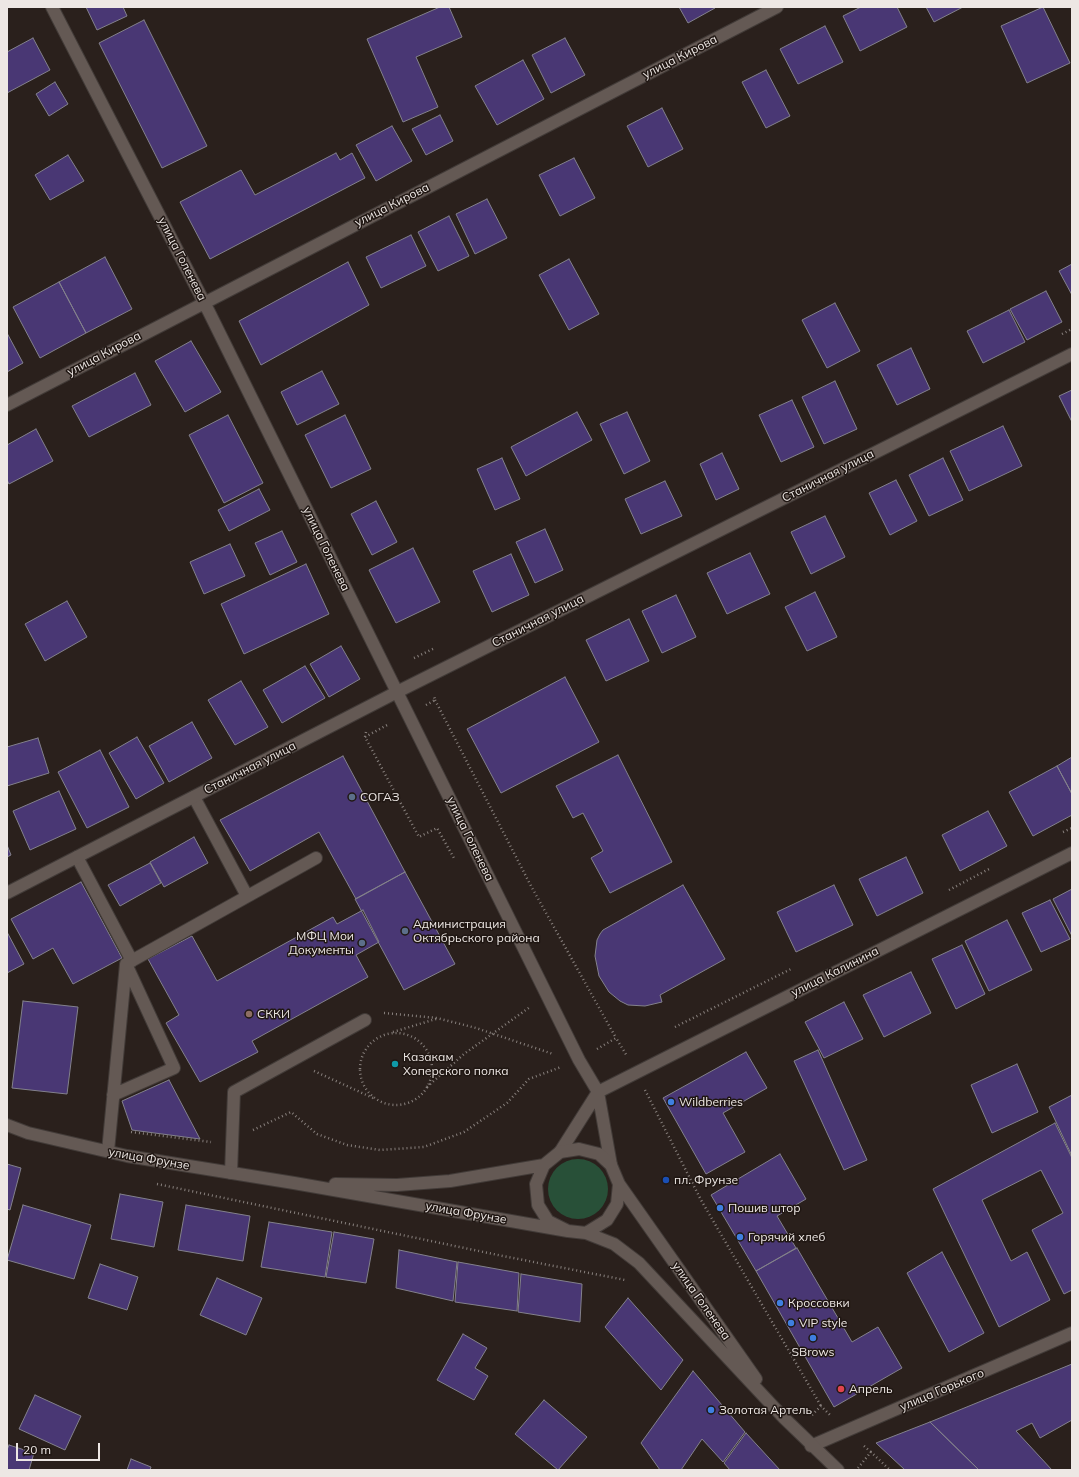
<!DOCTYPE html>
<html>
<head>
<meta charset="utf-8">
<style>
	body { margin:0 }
	#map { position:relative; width:1079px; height:1477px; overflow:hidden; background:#2a201c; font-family:Mulish,sans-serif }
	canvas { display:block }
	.frame { position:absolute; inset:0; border:8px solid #ede7e4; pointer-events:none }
	.scale { position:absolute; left:16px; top:1443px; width:84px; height:18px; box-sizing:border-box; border:2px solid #ede7e4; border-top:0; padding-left:5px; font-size:12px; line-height:14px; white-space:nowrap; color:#ede7e4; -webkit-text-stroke:3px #201713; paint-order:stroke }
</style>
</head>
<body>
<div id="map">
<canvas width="1079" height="1477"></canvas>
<div class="frame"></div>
<div class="scale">20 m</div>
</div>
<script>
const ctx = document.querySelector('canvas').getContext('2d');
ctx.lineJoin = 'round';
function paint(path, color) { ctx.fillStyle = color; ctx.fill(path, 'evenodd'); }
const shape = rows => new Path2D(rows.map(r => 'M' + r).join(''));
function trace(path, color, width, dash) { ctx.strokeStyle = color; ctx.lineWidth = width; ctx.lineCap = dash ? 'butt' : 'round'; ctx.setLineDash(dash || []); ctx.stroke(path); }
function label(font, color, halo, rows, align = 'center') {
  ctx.font = font + ' Mulish,sans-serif'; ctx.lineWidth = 3; ctx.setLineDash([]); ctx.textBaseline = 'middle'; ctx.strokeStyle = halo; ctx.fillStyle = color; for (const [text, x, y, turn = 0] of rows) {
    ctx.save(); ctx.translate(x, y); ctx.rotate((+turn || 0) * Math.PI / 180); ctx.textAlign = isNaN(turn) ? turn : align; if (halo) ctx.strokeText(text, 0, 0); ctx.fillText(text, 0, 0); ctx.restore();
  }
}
const green = shape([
	'548 1189a30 30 0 1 1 60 0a30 30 0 1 1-60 0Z'
]);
const building = shape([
	[86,7,123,7,127,16,97,30,86,7],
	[440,7,449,7,462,37,416,57,438,107,403,122,367,39,440,7],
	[679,7,715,7,715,8,688,23,679,7],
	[861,7,897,7,907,27,860,51,843,16,861,7],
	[926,7,963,7,934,22,926,7],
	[1043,7,1070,63,1027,83,1001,26,1043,7],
	[144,20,207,146,162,168,99,43,144,20],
	[825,26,843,62,798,84,780,49,825,26],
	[33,38,50,70,7,93,7,52,33,38],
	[565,38,585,75,551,93,532,55,565,38],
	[523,60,544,99,497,125,475,86,523,60],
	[766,70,790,116,766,128,742,82,766,70],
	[55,82,68,104,49,116,36,94,55,82],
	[662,108,683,149,648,167,627,126,662,108],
	[440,115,453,141,426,155,412,129,440,115],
	[392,126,412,161,376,181,356,145,392,126],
	[336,153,340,160,352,153,365,178,210,259,180,202,241,170,255,195,336,153],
	[68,155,84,181,50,200,35,175,68,155],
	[574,158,595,198,560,216,539,175,574,158],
	[487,199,507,238,475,254,456,214,487,199],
	[449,216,469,256,438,271,418,232,449,216],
	[411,235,426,266,381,288,366,257,411,235],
	[105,257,132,309,86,333,59,282,105,257],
	[569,259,599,314,569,330,539,275,569,259],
	[348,262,369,305,261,365,239,321,348,262],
	[1072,264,1072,295,1059,271,1072,264],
	[59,282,86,333,40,358,13,307,59,282],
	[1046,291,1062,322,1027,340,1010,309,1046,291],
	[835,303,860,351,827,368,802,320,835,303],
	[1009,310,1025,342,983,363,967,331,1009,310],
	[7,333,23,363,7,372,7,333],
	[191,341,221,392,185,412,155,361,191,341],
	[911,348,930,389,897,405,877,365,911,348],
	[322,371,339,404,297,425,281,392,322,371],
	[135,373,151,405,89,437,72,406,135,373],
	[835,381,857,429,824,444,802,397,835,381],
	[1072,390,1072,422,1059,396,1072,390],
	[792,400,814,447,781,462,759,415,792,400],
	[577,412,592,440,526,476,511,447,577,412],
	[627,412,650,461,624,474,600,424,627,412],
	[228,415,263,483,224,503,189,435,228,415],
	[345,415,371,469,331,488,305,435,345,415],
	[1003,426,1022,466,969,491,950,451,1003,426],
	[36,429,53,461,9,484,7,480,7,445,36,429],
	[722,453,739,489,716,500,700,464,722,453],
	[502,458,520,499,495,510,477,469,502,458],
	[943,458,963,500,929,516,909,475,943,458],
	[896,480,917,521,890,535,869,493,896,480],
	[665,481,682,516,641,534,625,499,665,481],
	[259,489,270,510,229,531,218,510,259,489],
	[376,501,397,542,372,555,351,514,376,501],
	[825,516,845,557,811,574,791,532,825,516],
	[545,529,563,570,535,583,516,542,545,529],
	[282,531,297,562,270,575,255,543,282,531],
	[230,544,245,576,204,594,190,562,230,544],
	[413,548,440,602,396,623,369,570,413,548],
	[750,553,770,594,727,614,707,573,750,553],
	[511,554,529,595,492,612,473,571,511,554],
	[306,564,329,614,244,654,221,604,306,564],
	[815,592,837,637,807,651,785,607,815,592],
	[676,595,696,637,662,653,642,611,676,595],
	[67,601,87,637,45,661,25,624,67,601],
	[629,619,649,661,606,681,586,640,629,619],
	[341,646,360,679,329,697,310,664,341,646],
	[305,666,325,698,282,723,263,690,305,666],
	[565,677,599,742,501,793,467,729,565,677],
	[241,681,268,727,235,745,208,700,241,681],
	[192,722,212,758,169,782,149,746,192,722],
	[137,737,164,783,136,799,109,753,137,737],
	[38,738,49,773,7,786,7,747,38,738],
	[100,750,129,807,87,828,58,772,100,750],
	[618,755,672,862,610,893,591,858,603,851,583,813,573,818,556,786,618,755],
	[343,756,405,872,356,899,319,832,250,871,220,820,343,756],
	[1072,757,1072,794,1057,766,1072,757],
	[1057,766,1072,794,1072,815,1033,836,1009,792,1057,766],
	[59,791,76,829,30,850,13,811,59,791],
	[988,811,1007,846,960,871,942,835,988,811],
	[194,837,208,863,164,887,150,862,194,837],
	[7,845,11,855,7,857,7,845],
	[906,857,923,893,877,916,859,879,906,857],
	[150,863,161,883,120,906,108,885,150,863],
	[405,872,455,964,404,990,355,899,405,872],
	[81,882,122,958,73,984,53,948,33,959,11,919,81,882],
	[683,885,725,959,660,995,662,1002,645,1006,628,1005,620,1001,609,992,599,976,595,956,597,940,600,934,603,930,683,885],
	[834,885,853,925,796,952,777,912,834,885],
	[1072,889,1072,936,1053,899,1072,889],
	[1050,900,1070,939,1041,952,1022,913,1050,900],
	[363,910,379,942,356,955,368,977,252,1041,258,1052,200,1082,166,1023,179,1015,148,959,192,936,217,981,333,917,337,924,363,910],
	[1007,920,1032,970,989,991,965,941,1007,920],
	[7,932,24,964,7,973,7,932],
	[962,945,985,994,956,1009,932,959,962,945],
	[911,972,931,1013,884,1037,863,995,911,972],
	[23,1001,78,1007,67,1094,12,1088,23,1001],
	[844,1002,863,1039,824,1058,805,1022,844,1002],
	[818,1050,867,1160,844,1170,794,1061,818,1050],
	[746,1052,767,1088,723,1113,745,1152,706,1174,663,1098,746,1052],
	[1017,1064,1038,1112,992,1133,971,1085,1017,1064],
	[169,1080,200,1139,132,1130,122,1101,169,1080],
	[1072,1095,1072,1156,1049,1107,1072,1095],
	[1055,1123,1072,1158,1072,1290,1064,1294,1032,1230,1063,1213,1041,1170,982,1200,1011,1261,1027,1252,1050,1300,999,1327,933,1189,1055,1123],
	[780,1154,806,1199,777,1216,796,1248,756,1271,711,1195,780,1154],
	[7,1164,21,1168,10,1210,7,1209,7,1164],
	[120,1194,163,1202,154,1247,111,1239,120,1194],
	[23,1205,91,1225,74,1279,7,1260,23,1205],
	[186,1205,250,1216,243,1261,178,1250,186,1205],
	[269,1222,332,1232,325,1277,261,1267,269,1222],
	[334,1232,374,1239,366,1283,326,1277,334,1232],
	[797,1248,852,1342,878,1327,902,1368,834,1407,756,1271,797,1248],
	[399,1250,457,1262,453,1301,396,1288,399,1250],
	[942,1252,984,1333,949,1352,907,1273,942,1252],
	[458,1262,519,1273,517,1311,455,1302,458,1262],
	[100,1264,138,1277,127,1310,88,1298,100,1264],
	[521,1274,582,1284,580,1322,518,1312,521,1274],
	[217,1278,262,1298,246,1335,200,1315,217,1278],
	[628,1298,683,1360,661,1390,605,1327,628,1298],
	[463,1334,487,1348,475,1368,488,1376,474,1400,437,1380,463,1334],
	[1072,1364,1072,1420,1040,1438,1032,1423,1016,1431,1052,1470,979,1470,930,1422,1072,1364],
	[693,1371,745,1432,723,1462,702,1439,681,1470,660,1470,641,1443,693,1371],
	[35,1395,81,1416,65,1450,19,1429,35,1395],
	[544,1400,587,1437,558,1470,515,1434,544,1400],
	[930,1422,979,1470,905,1470,876,1443,930,1422],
	[746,1433,780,1470,730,1470,724,1463,746,1433],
	[9,1445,34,1453,29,1470,7,1470,7,1450,9,1445],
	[131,1459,151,1467,150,1470,127,1470,131,1459]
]);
const path = shape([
	[1062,334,1072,329],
	[414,658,435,648],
	[435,700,531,886,616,1038],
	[426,705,435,700,434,696],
	[366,732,365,737,419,837,437,828,455,860],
	[365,737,389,724],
	[1063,832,1072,828],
	[949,890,991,868],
	[384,1013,437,1018,476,1028,553,1054],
	[675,1027,791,969],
	[393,1032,436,1019],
	'360 1069a36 36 0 1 1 72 0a36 36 0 1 1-72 0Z',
	[597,1049,616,1038,627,1056],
	[314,1071,373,1098],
	[427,1087,464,1054,530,1007],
	[645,1090,701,1200,821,1406],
	[253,1130,291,1112,317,1134,347,1145,380,1150,424,1147,464,1132,507,1103,529,1079,561,1067],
	[131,1132,211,1142],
	[157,1184,498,1255,625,1280],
	[812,1415,821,1406,831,1416],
	[864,1446,871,1452],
	[858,1468,871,1452,890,1470]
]);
const lane = shape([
	[194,797,247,896],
	[77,857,132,961],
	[113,1095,174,1068,126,964],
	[108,1151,126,964,316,858],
	[231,1173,234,1092,365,1020]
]);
const street = shape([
	[52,7,209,312,579,1060,598,1092,611,1165],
	[7,405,777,7],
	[7,893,397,692,1072,354],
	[598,1092,1072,853],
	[560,1152,598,1092],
	[811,1446,1072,1333]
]);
const secondary = shape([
	[7,1125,28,1133,127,1156,294,1183,568,1231],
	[579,1149,599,1154,611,1165,619,1184,617,1204,607,1220,586,1233,568,1231,548,1221,538,1205,536,1184,544,1165,560,1152,579,1149],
	[335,1184,397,1185,450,1181,544,1165],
	[619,1184,756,1379],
	[586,1233,614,1244,639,1263,784,1418,838,1470]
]);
const markers = [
	[352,797,4,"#5c6f8a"],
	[405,931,4,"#5c6f8a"],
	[362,943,4,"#5c6f8a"],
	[249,1014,4,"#8d6e63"],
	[395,1064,4,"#0f9aa8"],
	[671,1102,4,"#3f7fe0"],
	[666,1180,4,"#1a4fb4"],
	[720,1208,4,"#3f7fe0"],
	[740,1237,4,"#3f7fe0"],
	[780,1303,4,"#3f7fe0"],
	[791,1323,4,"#3f7fe0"],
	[813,1338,4,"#3f7fe0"],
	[841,1389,4,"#e0444e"],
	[711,1410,4,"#3f7fe0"]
];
const streetNames = [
	["улица Кирова",680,57,-27],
	["улица Кирова",392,205,-27],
	["улица Голенева",182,259,63],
	["улица Кирова",104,354,-28],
	["Станичная улица",828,476,-27],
	["улица Голенева",326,549,64],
	["Станичная улица",538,621,-27],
	["Станичная улица",250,768,-27],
	["улица Голенева",470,839,64],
	["улица Калинина",835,972,-27],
	["улица Фрунзе",149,1159,10],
	["улица Фрунзе",466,1213,10],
	["улица Голенева",701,1301,55],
	["улица Горького",942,1390,-23]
];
const poiNames = [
	["СОГАЗ",360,797],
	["Администрация",413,924],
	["Октябрьского района",413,938],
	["МФЦ Мои",354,936,"right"],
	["Документы",354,950,"right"],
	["СККИ",257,1014],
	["Казакам",403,1057],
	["Хоперского полка",403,1071],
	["Wildberries",679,1102],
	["пл. Фрунзе",674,1180],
	["Пошив штор",728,1208],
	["Горячий хлеб",748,1237],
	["Кроссовки",788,1303],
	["VIP style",799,1323],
	["SBrows",813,1352,"center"],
	["Апрель",849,1389],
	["Золотая Артель",719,1410]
];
paint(green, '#285038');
paint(building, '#493774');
trace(building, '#83818c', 1);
trace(lane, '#423b38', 14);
trace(street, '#423b38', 14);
trace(secondary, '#423b38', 14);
trace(path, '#88807d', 2.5, [1, 3]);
trace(lane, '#645954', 12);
trace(street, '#645954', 12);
trace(secondary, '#645954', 12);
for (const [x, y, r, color] of markers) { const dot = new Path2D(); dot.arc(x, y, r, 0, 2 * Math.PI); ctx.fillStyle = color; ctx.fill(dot); trace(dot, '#201713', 1.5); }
label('12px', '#ede7e4', '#201713', streetNames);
label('12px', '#ede7e4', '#201713', poiNames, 'left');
</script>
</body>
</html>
